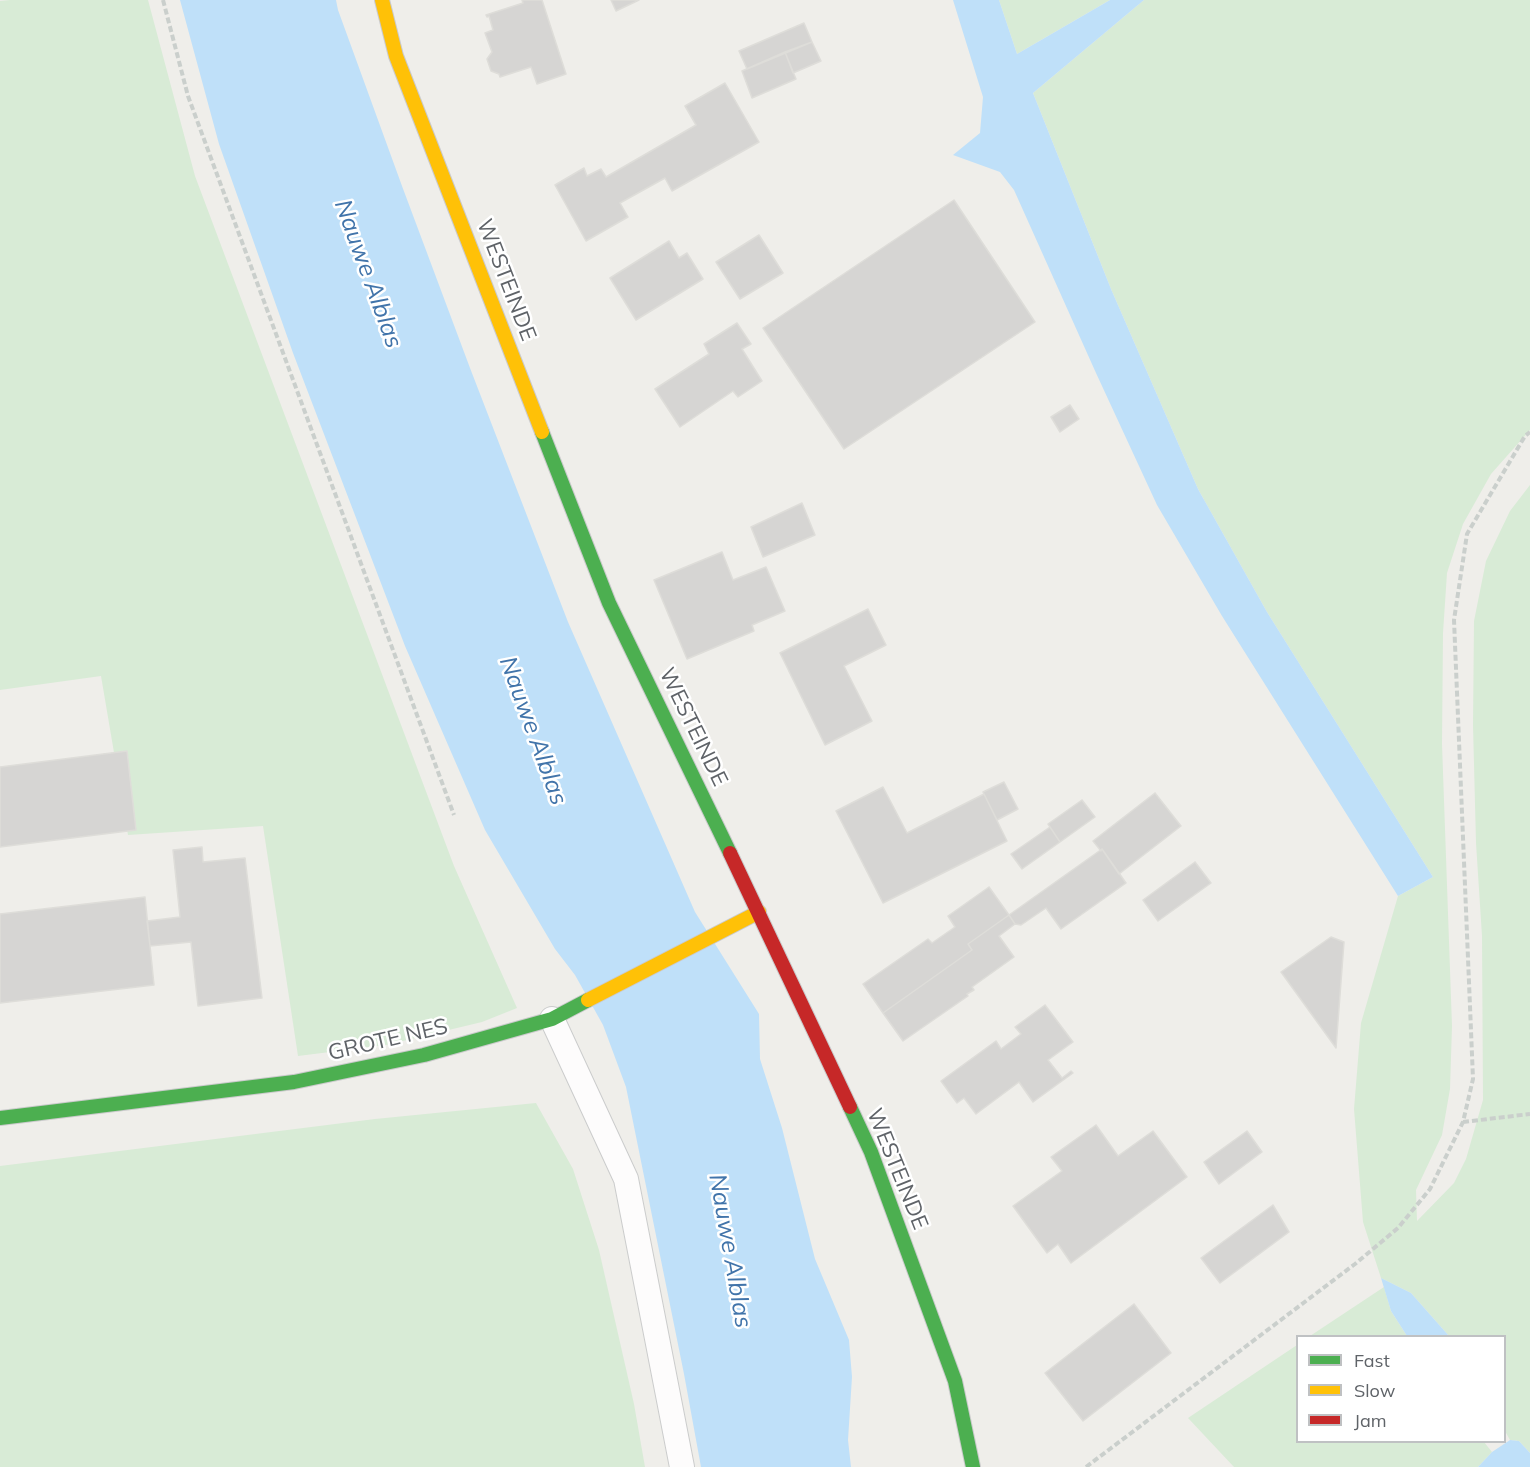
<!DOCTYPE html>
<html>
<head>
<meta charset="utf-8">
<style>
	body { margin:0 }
	#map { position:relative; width:1530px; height:1467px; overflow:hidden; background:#efeeea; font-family:Mulish,sans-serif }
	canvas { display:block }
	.legend { position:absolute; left:1296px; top:1335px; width:210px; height:108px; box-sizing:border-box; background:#fff; border:2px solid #bfc1c3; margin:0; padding:8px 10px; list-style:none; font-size:18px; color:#5f6368 }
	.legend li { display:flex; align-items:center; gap:12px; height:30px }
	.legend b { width:30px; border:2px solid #bfc1c3 }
</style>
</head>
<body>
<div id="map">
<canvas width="1530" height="1467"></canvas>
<ul class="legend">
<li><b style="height:8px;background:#4caf50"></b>Fast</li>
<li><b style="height:8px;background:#ffc107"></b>Slow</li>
<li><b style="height:8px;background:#c62828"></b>Jam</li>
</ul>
</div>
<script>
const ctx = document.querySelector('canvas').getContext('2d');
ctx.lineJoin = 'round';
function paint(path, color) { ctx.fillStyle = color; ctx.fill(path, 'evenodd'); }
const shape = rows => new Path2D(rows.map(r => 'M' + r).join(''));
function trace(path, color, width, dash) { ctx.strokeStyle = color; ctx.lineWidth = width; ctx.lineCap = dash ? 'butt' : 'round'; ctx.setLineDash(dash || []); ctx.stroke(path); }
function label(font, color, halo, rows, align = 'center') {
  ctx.font = font + ' Mulish,sans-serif'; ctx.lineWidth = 5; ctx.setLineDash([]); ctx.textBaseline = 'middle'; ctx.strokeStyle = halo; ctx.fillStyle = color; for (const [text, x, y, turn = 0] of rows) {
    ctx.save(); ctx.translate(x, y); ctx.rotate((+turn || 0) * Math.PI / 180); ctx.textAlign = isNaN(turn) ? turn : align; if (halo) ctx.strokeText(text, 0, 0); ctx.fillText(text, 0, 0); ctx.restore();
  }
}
const green = shape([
	[10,0,148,0,195,176,454,866,517,1008,482,1022,386,1045,298,1056,263,826,128,835,101,676,0,690,0,1],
	[999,0,1110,0,1017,54],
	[1144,0,1530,0,1530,430,1491,474,1463,524,1447,573,1443,633,1442,744,1452,1026,1450,1089,1442,1135,1416,1190,1417,1221,1454,1183,1466,1159,1483,1100,1482,936,1476,843,1473,725,1474,621,1486,561,1510,511,1530,485,1530,1453,1519,1441,1510,1440,1505,1431,1504,1336,1449,1336,1411,1293,1381,1278,1363,1222,1354,1109,1361,1023,1398,896,1433,877,1267,612,1198,489,1111,289,1033,93],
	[536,1103,573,1169,599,1250,634,1404,645,1467,0,1467,0,1166,375,1119],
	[1384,1287,1391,1311,1407,1336,1310,1336],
	[1297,1345,1298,1442,1484,1442,1492,1452,1478,1467,1234,1467,1188,1418]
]);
const water = shape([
	[180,0,336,0,338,10,402,186,470,368,568,622,695,912,759,1014,760,1059,782,1128,815,1259,849,1340,852,1377,848,1440,851,1467,701,1467,684,1374,626,1087,603,1025,575,975,555,949,485,830,405,646,293,353,219,144],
	[953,0,999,0,1017,54,1110,0,1144,0,1033,93,1111,289,1198,489,1267,612,1433,877,1398,896,1222,616,1157,505,1096,373,1014,190,1000,172,953,155,980,133,983,97],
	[1381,1278,1411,1293,1449,1336,1407,1336,1391,1311],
	[1510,1440,1519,1441,1530,1453,1530,1467,1478,1467,1492,1452]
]);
const building = shape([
	[522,0,542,0,566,74,537,84,531,67,500,77,499,74,491,71,487,59,492,52,485,33,493,30,489,16,487,17,486,15,523,3,522,0],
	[611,0,639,0,616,11,611,0],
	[804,23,812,42,747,69,739,51,804,23],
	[812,42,821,61,793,73,785,52,812,42],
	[785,52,796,79,752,98,742,71,785,52],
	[725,83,759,142,672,191,665,178,620,203,628,217,586,241,555,185,584,168,587,176,601,169,606,177,696,125,685,106,725,83],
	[954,200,1035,322,844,449,763,328,954,200],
	[759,235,783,273,740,299,716,262,759,235],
	[669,241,679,258,687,253,703,279,636,320,610,278,669,241],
	[737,323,751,344,742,349,762,381,738,397,733,391,680,427,655,389,709,354,704,344,737,323],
	[1070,405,1079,419,1060,432,1051,417,1070,405],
	[802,503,815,535,763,557,751,527,802,503],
	[722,552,733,580,766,567,785,611,752,625,754,631,687,659,654,580,722,552],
	[868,609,886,645,844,666,872,721,825,745,780,653,868,609],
	[127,751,136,830,0,847,0,767,127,751],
	[1004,782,1018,809,997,820,983,792,1004,782],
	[883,787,907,833,984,794,1007,841,883,903,836,811,883,787],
	[1155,793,1181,826,1119,874,1102,849,1101,851,1093,841,1155,793],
	[1082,800,1095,817,1060,842,1048,824,1082,800],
	[1050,827,1060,842,1022,869,1011,854,1050,827],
	[202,847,203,862,245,858,262,998,198,1006,191,942,150,946,147,921,180,917,173,850,202,847],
	[1102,849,1126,883,1061,929,1046,908,1021,925,1015,924,1009,915,1102,849],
	[1195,862,1211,883,1158,921,1143,900,1195,862],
	[989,887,1009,915,968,944,972,950,883,1013,863,984,928,939,932,943,955,927,948,916,989,887],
	[145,897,154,985,0,1003,0,914,145,897],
	[1009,915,1015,924,999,936,1014,957,972,987,974,990,967,994,968,996,903,1041,883,1013,972,950,968,944,1009,915],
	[1331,937,1344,942,1336,1048,1281,972,1331,937],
	[1045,1005,1073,1042,1048,1060,1062,1078,1071,1071,1073,1073,1033,1102,1019,1082,976,1114,964,1098,957,1103,941,1081,996,1041,1001,1049,1021,1034,1015,1027,1045,1005],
	[1096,1125,1118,1156,1153,1131,1187,1177,1071,1263,1058,1244,1047,1253,1013,1206,1062,1171,1051,1157,1096,1125],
	[1247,1131,1262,1152,1219,1184,1204,1162,1247,1131],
	[1273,1205,1289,1232,1220,1283,1201,1258,1273,1205],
	[1134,1304,1171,1353,1083,1421,1045,1373,1134,1304]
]);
const path = shape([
	[163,0,188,96,454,815],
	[1463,1122,1530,1114],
	[1086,1467,1355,1264,1398,1228,1430,1189,1463,1122,1473,1079,1454,620,1467,534,1525,436,1530,432]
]);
const lane = shape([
	[552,1019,626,1179,682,1467]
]);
const fast = shape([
	[542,432,609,603,730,853],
	[850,1107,871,1152,955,1381,973,1467],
	[0,1118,294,1082,424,1055,552,1019,588,1000]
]);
const slow = shape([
	[382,0,396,56,542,432],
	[588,1000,759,912]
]);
const jam = shape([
	[730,853,850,1107]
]);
const streetNames = [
	["WESTEINDE",506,280,69],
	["WESTEINDE",693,727,64],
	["GROTE NES",388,1040,-13],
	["WESTEINDE",897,1169,68]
];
const waterNames = [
	["Nauwe Alblas",368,274,70],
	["Nauwe Alblas",533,731,70],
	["Nauwe Alblas",730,1251,80]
];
paint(green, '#d8ebd6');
paint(water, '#bfe0f9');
paint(building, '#d6d5d3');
trace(building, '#deddd9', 1.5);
trace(lane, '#cbcccc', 26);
trace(fast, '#cacacb', 16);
trace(slow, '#cacacb', 16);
trace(jam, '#cacacb', 16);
trace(path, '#cacfcc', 4, [6, 3]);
trace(lane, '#fdfcfc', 24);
trace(fast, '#4caf50', 14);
trace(slow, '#ffc107', 14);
trace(jam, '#c62828', 14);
label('22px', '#5f6368', '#fff', streetNames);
label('italic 24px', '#4174aa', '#fff', waterNames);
</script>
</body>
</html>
